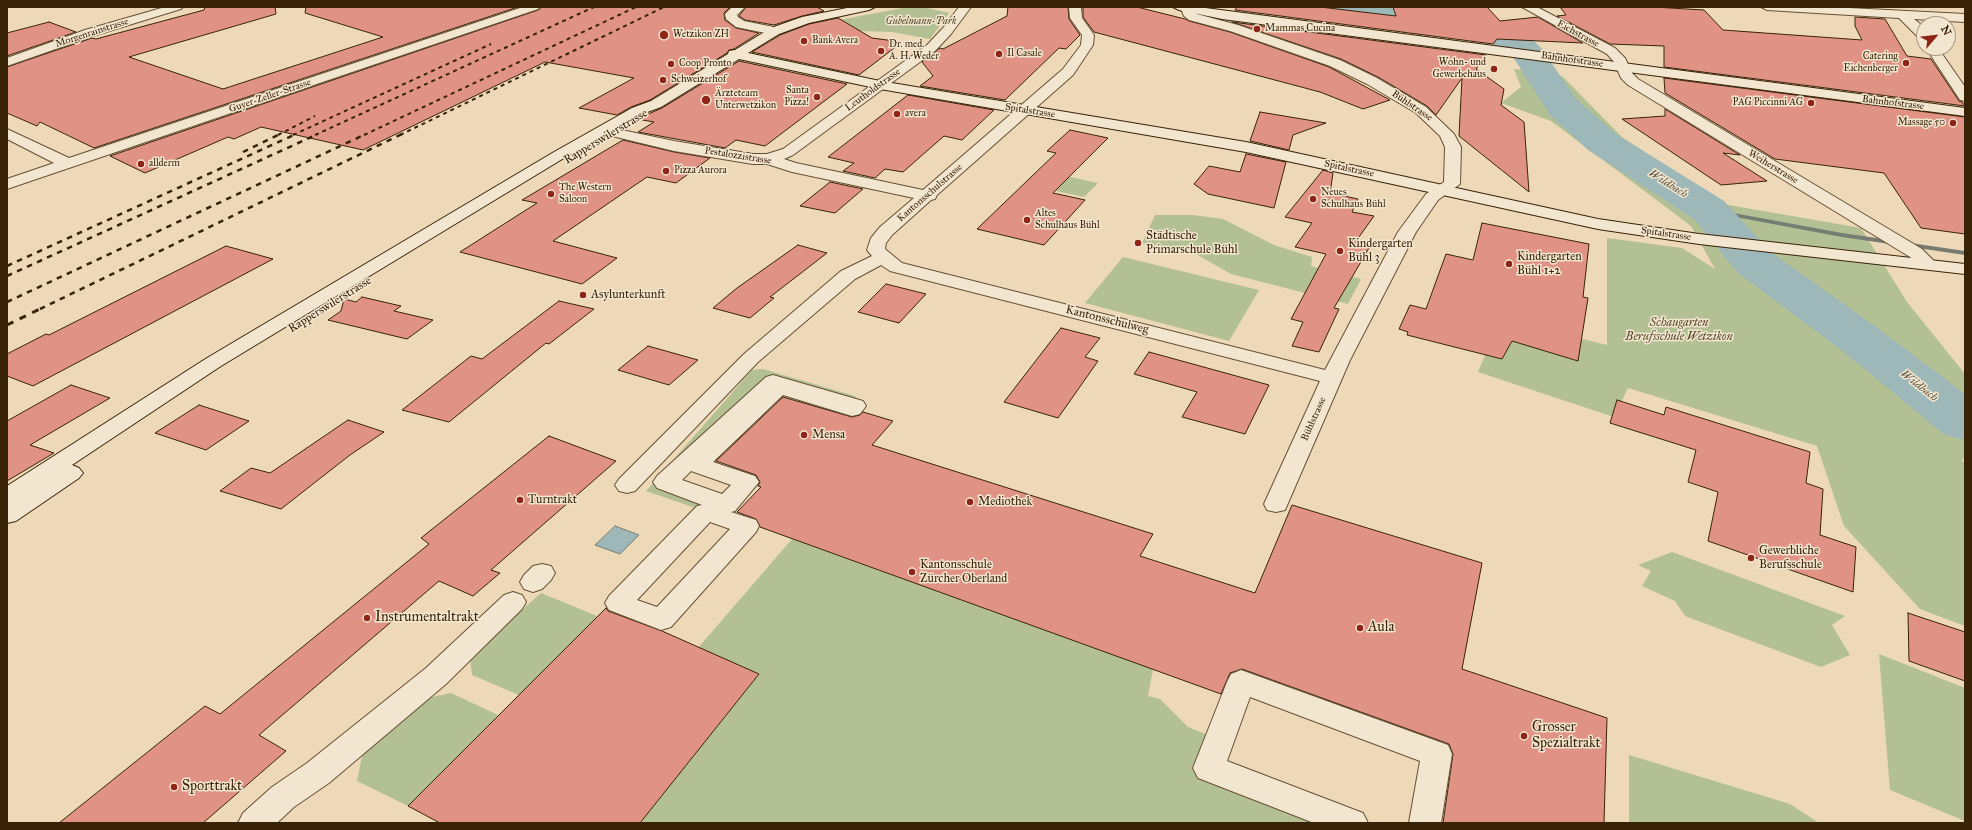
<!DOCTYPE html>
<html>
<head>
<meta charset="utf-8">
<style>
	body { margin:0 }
	#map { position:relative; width:1972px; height:830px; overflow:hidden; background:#edd9b7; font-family:"IM FELL Great Primer",serif }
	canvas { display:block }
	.frame { position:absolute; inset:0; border:8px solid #392307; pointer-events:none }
	.north { position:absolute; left:1916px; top:16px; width:40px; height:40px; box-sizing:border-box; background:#f3e6d0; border:1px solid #a99880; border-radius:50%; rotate:62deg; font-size:11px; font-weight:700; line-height:16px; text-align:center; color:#392307 }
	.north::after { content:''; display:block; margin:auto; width:14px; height:18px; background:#8f2418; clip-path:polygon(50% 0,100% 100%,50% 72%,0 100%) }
</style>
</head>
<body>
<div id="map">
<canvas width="1972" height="830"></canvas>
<div class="frame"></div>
<div class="north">N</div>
</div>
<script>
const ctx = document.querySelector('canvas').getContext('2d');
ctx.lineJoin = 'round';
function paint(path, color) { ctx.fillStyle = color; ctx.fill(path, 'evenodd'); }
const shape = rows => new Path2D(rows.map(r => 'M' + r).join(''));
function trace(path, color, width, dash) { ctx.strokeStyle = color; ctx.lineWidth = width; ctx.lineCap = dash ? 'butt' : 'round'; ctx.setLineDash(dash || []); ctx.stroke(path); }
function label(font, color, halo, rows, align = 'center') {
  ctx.font = font + ' "IM FELL Great Primer",serif'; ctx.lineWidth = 3; ctx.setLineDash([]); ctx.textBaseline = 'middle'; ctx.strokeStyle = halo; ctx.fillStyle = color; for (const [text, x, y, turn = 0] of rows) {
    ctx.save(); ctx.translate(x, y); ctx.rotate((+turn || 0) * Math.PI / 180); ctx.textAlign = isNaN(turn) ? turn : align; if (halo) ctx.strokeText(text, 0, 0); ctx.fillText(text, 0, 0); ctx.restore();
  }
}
const green = shape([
	[908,7,923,7,949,13,930,39,892,32,860,31,823,23],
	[1514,69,1555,73,1563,77,1622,137,1723,204,1861,228,1907,302,1965,374,1965,459,1961,460,1965,463,1965,626,1920,609,1844,526,1817,446,1628,388,1614,417,1478,372,1500,319,1607,345,1607,238,1682,248,1715,269,1691,226,1551,121,1501,103,1521,87],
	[1042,171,1098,183,1084,197,1028,185],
	[1155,215,1193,215,1223,219,1274,245,1312,257,1311,266,1361,279,1348,304,1231,274,1196,254,1142,243],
	[1123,257,1259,290,1229,341,1085,303],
	[763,369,855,396,859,402,773,381,666,482,726,505,716,515,646,491,752,370],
	[792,539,1153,669,1148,696,1160,699,1188,727,1220,740,1209,768,1352,823,640,823,759,674,698,648],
	[1672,552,1845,616,1832,625,1850,655,1821,667,1685,616,1675,601,1642,586,1651,571,1638,565],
	[541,593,597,616,519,695,472,675,470,656],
	[1879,654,1965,688,1965,821,1890,790],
	[451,693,498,715,408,806,357,781,362,756,422,699],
	[1629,755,1790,804,1819,823,1629,823]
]);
const water = shape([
	[615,526,639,535,620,554,595,545,615,526]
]);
const stream = shape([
	[1706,208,1842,233,1965,251,1965,255,1842,237,1709,212,1706,212,1706,208]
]);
const river = shape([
	[1333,7,1403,7,1473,19,1514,30,1532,39,1542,49,1576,99,1616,134,1724,201,1772,253,1876,327,1965,394,1965,440,1945,435,1840,349,1738,273,1694,219,1588,150,1550,115,1515,60,1508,53,1492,44,1459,35,1337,13,1333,7]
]);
const building = shape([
	[205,7,275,7,276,14,129,57,223,89,383,37,305,13,306,7,518,7,94,148,40,122,37,126,7,113,7,67,92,38,96,39,204,10,205,7],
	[542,7,730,7,724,13,725,20,736,28,759,33,734,49,729,50,727,53,650,100,631,107,617,115,579,108,634,78,545,62,363,150,261,127,234,139,228,137,145,173,110,156,538,10,542,7],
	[746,7,817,7,824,11,802,16,774,25,745,20,739,16,746,7],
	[1008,7,1068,7,1069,19,1080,35,1066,49,1059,48,1005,100,920,86,933,76,922,62,940,48,943,49,1007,16,1008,7],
	[1083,7,1137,7,1185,19,1189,21,1230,32,1329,67,1390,100,1363,109,1320,92,1094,32,1083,17,1083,7],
	[1237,7,1320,7,1396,16,1393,7,1487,7,1500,21,1538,17,1583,43,1497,39,1493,44,1235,10,1237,7],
	[1560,7,1654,7,1704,10,1723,30,1862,40,1855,26,1855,17,1885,19,1907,56,1931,59,1959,101,1962,102,1965,106,1664,67,1664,46,1610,44,1557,16,1566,15,1560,7],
	[838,18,872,38,902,42,859,75,752,52,780,35,809,24,838,18],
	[49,22,76,32,7,56,7,33,49,22],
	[1232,22,1486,55,1476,69,1504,89,1501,105,1524,122,1529,192,1459,136,1462,78,1436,115,1427,106,1378,77,1341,59,1232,22],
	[739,61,847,84,765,146,736,140,725,148,638,132,654,122,637,119,662,108,739,61],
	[1664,78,1965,117,1965,234,1921,228,1884,173,1775,159,1665,93,1664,78],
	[908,95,994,110,962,140,944,136,903,172,885,169,875,178,843,171,854,163,828,157,908,95],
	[1665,109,1740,155,1723,153,1767,181,1721,185,1622,119,1665,116,1665,109],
	[1260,112,1326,123,1293,135,1289,150,1250,141,1260,112],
	[1070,130,1108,138,1053,193,1085,200,1044,245,977,229,1056,153,1047,151,1070,130],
	[623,140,674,152,710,158,676,183,647,177,553,241,617,258,582,284,460,252,537,203,522,200,623,140],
	[1246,154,1286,162,1274,208,1208,194,1194,184,1209,166,1240,172,1246,154],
	[1323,170,1333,173,1330,193,1358,199,1352,212,1374,216,1354,244,1369,248,1334,308,1339,309,1319,352,1292,346,1303,322,1291,319,1326,254,1295,247,1312,223,1285,217,1323,170],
	[830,182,863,189,835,213,800,206,830,182],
	[1482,223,1589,244,1583,297,1588,298,1578,361,1512,341,1502,359,1407,335,1408,332,1399,329,1410,305,1426,309,1446,254,1473,260,1482,223],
	[798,245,827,253,770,297,774,298,750,318,713,308,737,288,798,245],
	[226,246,273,259,33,386,7,376,7,354,46,334,49,335,226,246],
	[886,284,926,294,899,323,858,312,886,284],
	[362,297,401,306,394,311,433,320,407,339,328,320,341,311,344,299,356,302,362,297],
	[559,301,594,309,549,344,546,343,449,422,402,410,471,356,482,359,559,301],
	[1061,328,1100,338,1085,357,1098,361,1058,418,1004,402,1061,328],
	[648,346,698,360,669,385,618,370,648,346],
	[1149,352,1269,385,1245,434,1182,417,1197,392,1134,374,1149,352],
	[71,385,110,398,30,445,54,453,7,481,7,421,71,385],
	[783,397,852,417,860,415,863,412,893,421,872,445,1153,534,1140,556,1255,593,1292,505,1482,563,1462,669,1607,718,1604,823,1443,823,1453,754,1449,744,1242,669,1230,673,1221,694,760,527,756,519,737,512,761,487,758,486,760,482,756,475,716,461,783,397],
	[1617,400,1664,415,1666,407,1810,452,1806,483,1823,489,1820,535,1856,547,1853,592,1708,541,1718,492,1688,482,1696,450,1610,423,1617,400],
	[199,405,249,421,206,450,155,433,199,405],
	[348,420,384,432,350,455,281,509,220,491,251,468,270,473,348,420],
	[549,436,616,461,491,570,500,573,473,596,439,581,259,735,286,751,203,823,59,823,205,706,220,714,429,544,421,538,549,436],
	[606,608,608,611,662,631,759,674,640,823,440,823,408,806,606,608],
	[1908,613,1965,632,1965,681,1909,661,1908,613]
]);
const street = shape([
	[165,7,183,7,181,9,93,36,7,66,7,58,85,30,165,7],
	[523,7,540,7,538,9,7,189,7,179,54,163,7,139,7,129,69,158,523,7],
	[732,7,745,7,737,15,738,17,744,21,779,28,781,31,775,35,736,27,726,19,725,14,732,7],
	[959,7,971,7,951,34,935,51,793,155,784,159,796,163,923,190,1063,69,1081,45,1082,35,1070,18,1069,7,1081,7,1082,18,1094,35,1093,45,1073,75,937,195,935,199,931,200,892,235,886,243,885,249,902,263,1325,370,1398,232,1426,194,1444,182,1445,147,1440,136,1416,113,1367,84,1330,66,1230,31,1189,20,1184,16,1181,9,1183,7,1191,7,1194,12,1197,14,1238,25,1340,60,1377,78,1426,107,1454,134,1461,147,1460,184,1438,200,1416,232,1350,360,1285,510,1276,512,1267,510,1264,504,1320,381,890,271,881,265,855,279,758,362,635,491,627,493,619,491,615,485,619,479,744,354,841,271,872,256,867,250,871,238,880,227,914,198,792,172,767,164,753,164,674,151,612,136,610,133,612,130,617,129,674,141,753,154,767,154,783,149,927,45,943,28,959,7],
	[1522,7,1537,7,1615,48,1625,58,1632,73,1638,79,1922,249,1937,264,1934,268,1928,269,1922,268,1910,257,1628,85,1621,78,1614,62,1607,54,1522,7],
	[1761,7,1830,7,1965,14,1965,22,1914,19,1924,27,1924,40,1920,39,1899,18,1767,10,1761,7],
	[1926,48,1938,48,1965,87,1965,101,1960,100,1926,48],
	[773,375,863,401,866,406,860,414,852,416,783,395,713,462,755,476,759,482,735,511,731,512,756,520,759,526,756,532,671,627,661,630,609,610,605,603,609,596,697,506,702,505,657,488,653,482,657,476,766,377,773,375],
	[691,471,731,485,722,494,682,480,691,471],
	[710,522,730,529,657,607,637,600,710,522],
	[542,564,551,566,555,573,551,580,542,589,533,592,524,589,520,582,524,575,533,566,542,564],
	[513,592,522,595,526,602,522,609,446,684,329,783,294,807,277,823,238,823,243,813,272,787,307,763,426,668,504,595,513,592],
	[1241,670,1448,745,1452,754,1441,823,1409,823,1420,761,1250,697,1227,761,1363,813,1368,823,1314,823,1198,778,1193,768,1227,682,1231,674,1241,670]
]);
const secondary = shape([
	[852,7,875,7,869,10,809,23,779,34,748,53,880,81,1246,142,1598,219,1699,234,1965,264,1965,274,1699,244,1598,229,1246,152,880,89,739,59,661,107,642,114,564,158,221,366,72,465,79,468,83,473,79,478,16,521,7,523,7,486,207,358,554,152,632,108,651,101,728,54,729,51,735,50,771,28,802,17,852,7],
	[1173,7,1198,7,1965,108,1965,116,1222,19,1179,10,1173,7]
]);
const railFar2 = shape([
	[278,135,315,116],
	[293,135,491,44],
	[315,135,594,7],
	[364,135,636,7],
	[400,135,664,7]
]);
const railFar1 = shape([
	[243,152,280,134],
	[7,266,296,134],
	[7,276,318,134],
	[7,302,366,134],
	[40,309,402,134]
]);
const rail = shape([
	[7,325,42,308]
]);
const markers = [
	[1257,29,4,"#8f2418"],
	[664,35,5,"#8f2418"],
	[804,41,4,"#8f2418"],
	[881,51,4,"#8f2418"],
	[999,54,4,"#8f2418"],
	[1906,63,4,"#8f2418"],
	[671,64,4,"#8f2418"],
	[1494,69,4,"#8f2418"],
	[663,80,4,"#8f2418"],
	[817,97,4,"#8f2418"],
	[706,100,5,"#8f2418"],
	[1811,103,4,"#8f2418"],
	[897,114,4,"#8f2418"],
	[1953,123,4,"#8f2418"],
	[141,164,4,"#8f2418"],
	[666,171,4,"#8f2418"],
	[551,194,4,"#8f2418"],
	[1313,199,4,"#8f2418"],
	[1027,220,4,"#8f2418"],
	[1138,243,4,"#8f2418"],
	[1340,251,4,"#8f2418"],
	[1509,264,4,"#8f2418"],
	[583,295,4,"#8f2418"],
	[804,435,4,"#8f2418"],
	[520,500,4,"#8f2418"],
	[970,502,4,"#8f2418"],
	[1751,558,4,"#8f2418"],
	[912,572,4,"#8f2418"],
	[367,618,4,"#8f2418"],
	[1360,628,4,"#8f2418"],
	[1524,736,4,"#8f2418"],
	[174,787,4,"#8f2418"]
];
const farParknames = [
	["Gubelmann-Park",921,22]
];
const farPoinames = [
	["Mammas Cucina",1265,29],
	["Wetzikon ZH",673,35],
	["Bank Avera",812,41],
	["Dr. med.",889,45],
	["A. H. Weder",889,57],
	["Il Casale",1007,54],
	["Catering",1898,57,"right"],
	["Eichenberger",1898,69,"right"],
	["Wohn- und",1486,63,"right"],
	["Gewerbehaus",1486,75,"right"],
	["Coop Pronto",679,64],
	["Schweizerhof",671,80],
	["Santa",809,91,"right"],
	["Pizza!",809,103,"right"],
	["Ärzteteam",715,94],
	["Unterwetzikon",715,106],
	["PAG Piccinni AG",1803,103,"right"],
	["avera",905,114],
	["Massage 50",1945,123,"right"],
	["allderm",149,164],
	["Pizza Aurora",674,171],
	["The Western",559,188],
	["Saloon",559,200],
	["Neues",1321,193],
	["Schulhaus Bühl",1321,205],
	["Altes",1035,214],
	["Schulhaus Bühl",1035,226]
];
const farStreetnames = [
	["Morgenrainstrasse",92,33,-18],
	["Eichstrasse",1578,34,28],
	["Bahnhofstrasse",1572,60,8],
	["Leutholdstrasse",873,90,-36],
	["Guyer-Zeller-Strasse",270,96,-19],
	["Bahnhofstrasse",1893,103,7],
	["Bühlstrasse",1412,106,34],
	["Spitalstrasse",1030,111,9],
	["Pestalozzistrasse",738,156,9],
	["Weiherstrasse",1773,167,31],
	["Spitalstrasse",1349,169,12],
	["Kantonsschulstrasse",930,193,-41],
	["Spitalstrasse",1666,234,8],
	["Bühlstrasse",1314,419,-66]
];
const farWaternames = [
	["Wildbach",1668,184,32],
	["Wildbach",1919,386,38]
];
const streetNames = [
	["Rapperswilerstrasse",606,137,-31],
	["Rapperswilerstrasse",330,305,-32],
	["Kantonsschulweg",1107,320,14]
];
const poiNames = [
	["Städtische",1146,236],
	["Primarschule Bühl",1146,250],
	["Kindergarten",1348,244],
	["Bühl 3",1348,258],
	["Kindergarten",1517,257],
	["Bühl 1+2",1517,271],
	["Asylunterkunft",591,295],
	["Mensa",812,435],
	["Turntrakt",528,500],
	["Mediothek",978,502],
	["Gewerbliche",1759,551],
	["Berufsschule",1759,565],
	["Kantonsschule",920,565],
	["Zürcher Oberland",920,579]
];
const parkNames = [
	["Schaugarten",1679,323],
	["Berufsschule Wetzikon",1679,337]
];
const nearPoinames = [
	["Instrumentaltrakt",375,618],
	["Aula",1368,628],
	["Grosser",1532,728],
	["Spezialtrakt",1532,744],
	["Sporttrakt",182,787]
];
paint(green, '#b2c093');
paint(water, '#9eb7b9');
trace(water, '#767c72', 1);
paint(stream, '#767c72');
paint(river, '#9eb7b9');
paint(building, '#e09385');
trace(building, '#392307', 1);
trace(street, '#665033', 2);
trace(secondary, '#392307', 2);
paint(street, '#f3e6d0');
paint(secondary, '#f3e6d0');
trace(railFar2, '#392307', 2, [4, 4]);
trace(railFar1, '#392307', 2.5, [5.5, 5.5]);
trace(rail, '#392307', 3, [7, 7]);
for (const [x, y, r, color] of markers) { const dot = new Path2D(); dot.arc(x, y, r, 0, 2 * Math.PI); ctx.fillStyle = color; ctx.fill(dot); trace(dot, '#f3e6d0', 1.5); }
label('italic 10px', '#574a2a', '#f3e6d0', farParknames);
label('10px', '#392307', '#f3e6d0', farPoinames, 'left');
label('10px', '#392307', '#f3e6d0', farStreetnames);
label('italic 11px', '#574f3c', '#f3e6d0', farWaternames);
label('12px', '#392307', '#f3e6d0', streetNames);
label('12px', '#392307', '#f3e6d0', poiNames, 'left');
label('italic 12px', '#574a2a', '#f3e6d0', parkNames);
label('14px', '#392307', '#f3e6d0', nearPoinames, 'left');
</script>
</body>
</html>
